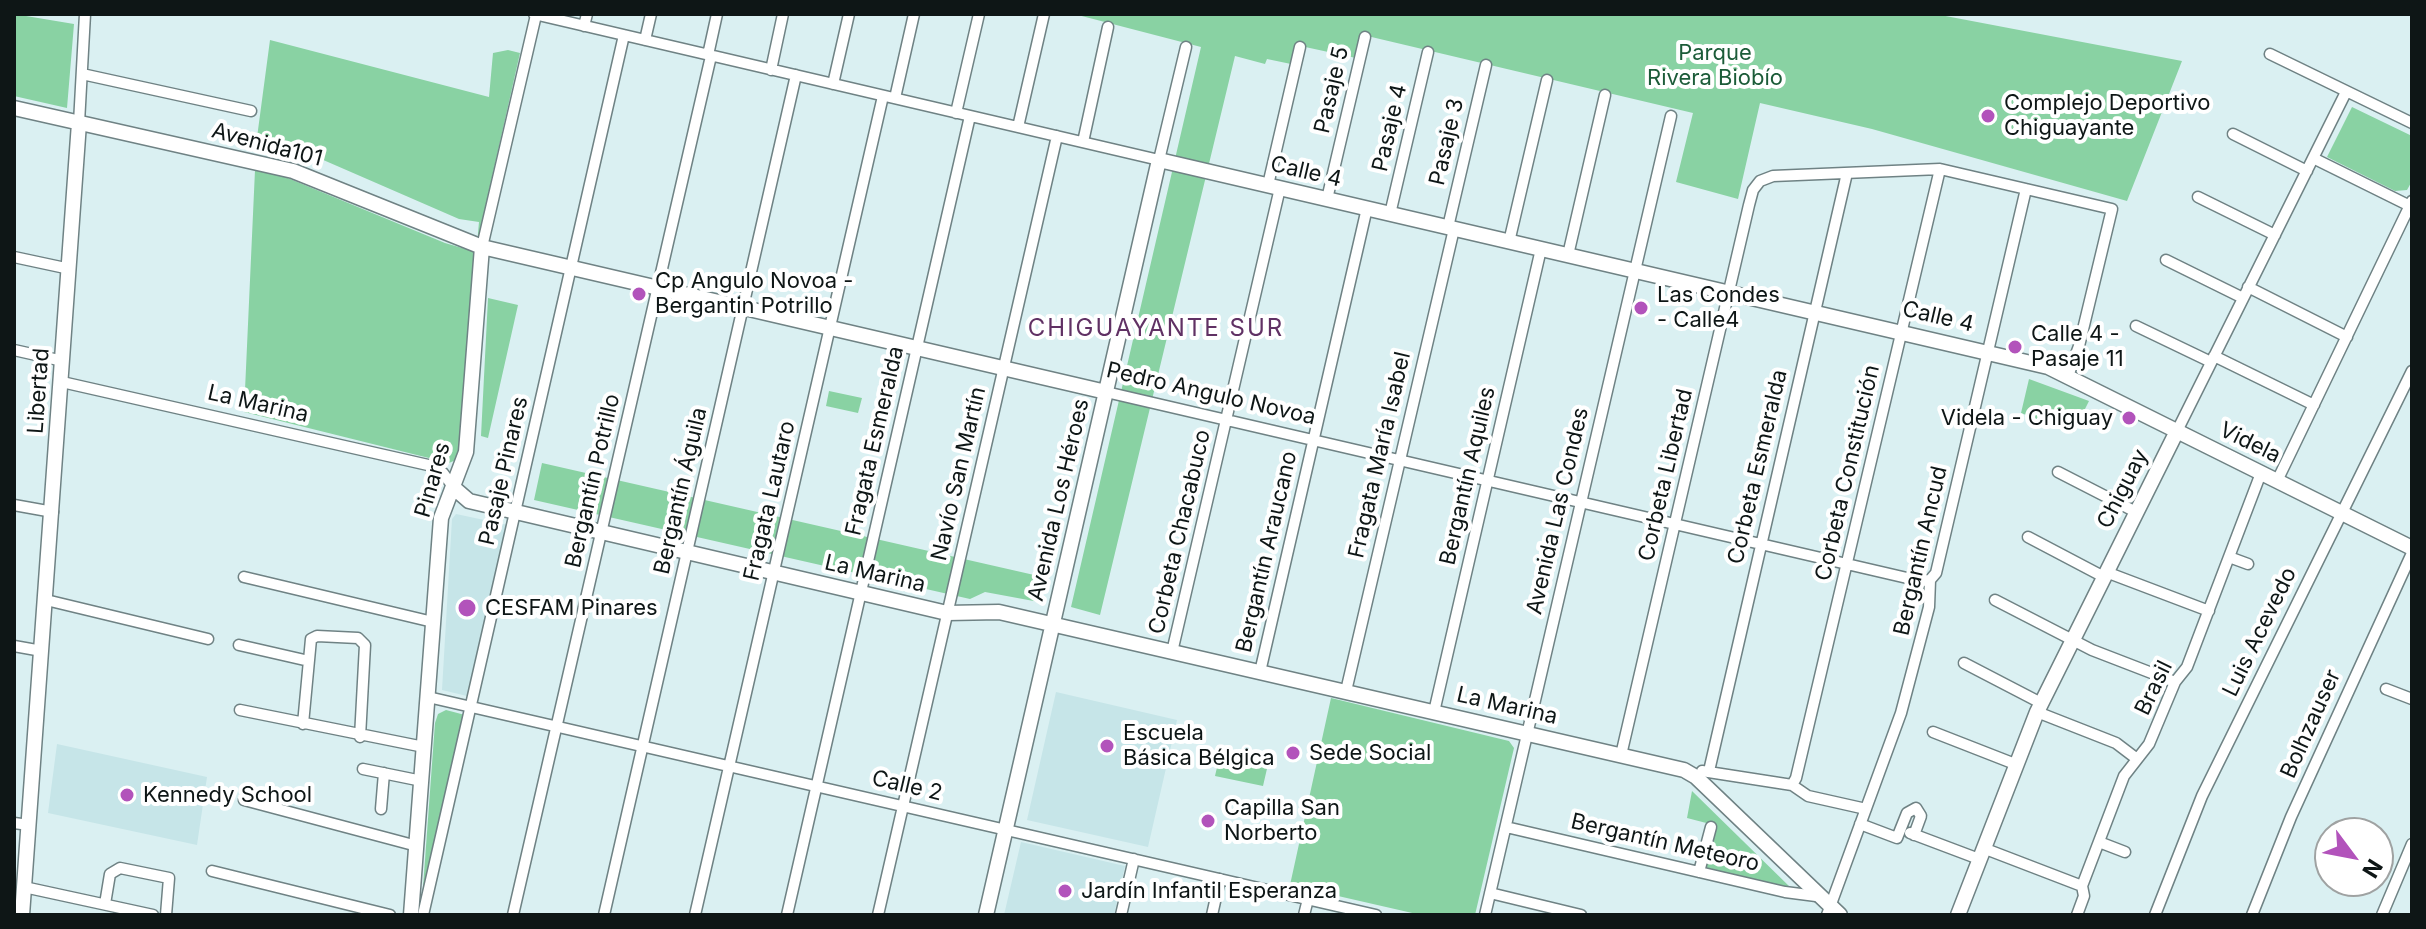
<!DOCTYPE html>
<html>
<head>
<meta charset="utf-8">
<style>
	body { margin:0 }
	#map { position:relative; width:2426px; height:929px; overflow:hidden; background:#daf0f2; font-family:Inter,sans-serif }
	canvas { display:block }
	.frame { position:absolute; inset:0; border:16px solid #0e1616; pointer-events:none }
	.north { position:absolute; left:2314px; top:817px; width:80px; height:80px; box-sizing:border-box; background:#fff; border:2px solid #9fa2a2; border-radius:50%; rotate:122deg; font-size:22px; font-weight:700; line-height:32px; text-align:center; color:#0e1616 }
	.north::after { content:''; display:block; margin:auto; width:28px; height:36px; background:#b253bb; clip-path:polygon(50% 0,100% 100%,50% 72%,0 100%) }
</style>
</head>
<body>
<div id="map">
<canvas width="2426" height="929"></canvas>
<div class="frame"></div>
<div class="north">N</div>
</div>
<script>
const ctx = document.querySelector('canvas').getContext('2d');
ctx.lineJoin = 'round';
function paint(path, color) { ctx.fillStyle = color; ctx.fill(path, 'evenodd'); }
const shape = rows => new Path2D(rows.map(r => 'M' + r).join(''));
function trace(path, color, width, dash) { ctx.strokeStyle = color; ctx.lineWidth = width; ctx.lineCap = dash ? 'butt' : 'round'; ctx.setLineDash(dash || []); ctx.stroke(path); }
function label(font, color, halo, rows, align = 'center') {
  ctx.font = font + ' Inter,sans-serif'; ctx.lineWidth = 8; ctx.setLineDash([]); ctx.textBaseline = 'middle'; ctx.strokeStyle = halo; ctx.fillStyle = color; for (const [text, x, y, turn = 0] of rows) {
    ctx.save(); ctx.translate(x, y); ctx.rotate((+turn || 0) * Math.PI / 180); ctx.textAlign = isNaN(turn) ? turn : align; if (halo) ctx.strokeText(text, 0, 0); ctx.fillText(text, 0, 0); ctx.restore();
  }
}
const built = shape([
	[456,514,508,525,467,696,442,690,452,519],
	[1056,692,1177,720,1148,847,1027,820],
	[57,744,207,777,197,845,48,813],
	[1021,842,1125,866,1114,915,1004,915]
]);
const green = shape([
	[14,14,74,24,67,108,14,96],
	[1074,14,1935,14,2182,61,2127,201,1872,129,1760,103,1738,199,1676,182,1693,113,1363,35,1356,58,1296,45,1291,64,1267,59,1265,64,1235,56,1100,615,1071,607,1201,47],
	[270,40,489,97,493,53,508,50,520,53,477,244,479,222,459,219,321,159,256,145],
	[2352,107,2412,136,2412,181,2407,190,2395,191,2327,157],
	[255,170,278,174,445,243,476,252,458,459,449,463,244,412],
	[488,298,518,305,488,438,481,436],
	[2029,379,2089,401,2073,433,2021,413],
	[829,391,862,398,858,413,826,406],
	[542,463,1043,577,1039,602,985,592,970,599,534,500],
	[1331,698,1509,741,1514,748,1475,915,1421,915,1290,885],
	[446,710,465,715,422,901,435,723,438,714],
	[1221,750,1269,760,1263,786,1215,776],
	[1692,791,1792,889,1704,867,1714,825,1687,818]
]);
const minor = shape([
	[534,14,1159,160,1186,47],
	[584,26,587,14],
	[645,40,651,14],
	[2270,54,2412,123],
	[708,55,717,14],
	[771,70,783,14],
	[82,74,251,111],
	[833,84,849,14],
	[895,98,914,14],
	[956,113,979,14],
	[79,123,85,14],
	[1018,127,1044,14],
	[2233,134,2307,171],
	[1083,142,1108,27],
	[2313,158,2410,206],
	[1268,185,1300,47],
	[2198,197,2275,235],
	[1327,199,1365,37],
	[1390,214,1428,52],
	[1448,227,1486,65],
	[1509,242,1547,80],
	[482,247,536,15],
	[1568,255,1605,95],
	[14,257,70,269],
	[2166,260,2243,298],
	[2248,287,2347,337],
	[2136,326,2211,362],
	[14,350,63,361],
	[2214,356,2314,405],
	[62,382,428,465,443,473,454,488],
	[1106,392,1920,581,1930,580],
	[2177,431,2346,92],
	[2058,472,2136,512],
	[2277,481,2412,201],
	[14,505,53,512],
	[2028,537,2104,577],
	[2229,557,2248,564],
	[2106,572,2209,611],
	[244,577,433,622],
	[46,600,208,639],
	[1995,600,2092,650,2175,682],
	[239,645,309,661],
	[14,646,42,651],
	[1172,652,1280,188],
	[1964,663,2041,703],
	[1260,672,1367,208],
	[2386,689,2412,699],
	[1346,691,1454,229],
	[428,697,1376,915],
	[240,710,424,747],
	[1434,712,1541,249],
	[2037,712,2116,743,2137,759],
	[303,724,311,639,317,636,358,638,365,645,360,737],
	[1933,732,2015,764],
	[1621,755,1749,205,1753,190,1760,181,1773,176,1940,169,2112,209,2079,346,2068,376],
	[363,769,422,781],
	[1702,771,1792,785,1808,796,1866,809],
	[1709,771,1847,173],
	[1792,785,1796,778,1940,169],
	[244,800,417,846],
	[381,809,384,773],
	[14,823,29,825],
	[1860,824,1897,838,1907,813,1916,808,1921,816,1914,835],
	[1506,827,1785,892,1816,896],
	[1910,833,1979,859],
	[2099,842,2125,852],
	[1983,848,2082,886],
	[212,871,390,915],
	[1699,872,1711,827],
	[24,887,153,915],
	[1490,893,1581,915],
	[105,904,110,874,120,868,169,878,166,915],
	[423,915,624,35],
	[513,915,711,56],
	[604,915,796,75],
	[695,915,883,96],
	[787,915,970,116],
	[878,915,1057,136],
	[1121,915,1134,859],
	[1212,915,1220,879],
	[1304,915,1308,899],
	[1485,915,1671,116],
	[1827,915,1901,713,1929,607,1930,580,1936,573,2026,189],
	[2077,915,2084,896,2082,886,2124,776,2149,744,2175,682,2187,667,2261,473],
	[2155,915,2202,796,2412,371],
	[2252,915,2291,817,2412,553],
	[2382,915,2412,844]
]);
const tertiary = shape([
	[14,108,293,171,482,247,1106,392],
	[454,488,469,501,947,613,999,612,1684,770,1696,777,1840,915],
	[22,915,79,123],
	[411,915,441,518,466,452,482,247],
	[986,915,1159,160,2048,367,2412,548],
	[1958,915,2037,712,2177,431]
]);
const markers = [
	[1988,116,8,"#b253bb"],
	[639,294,8,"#b253bb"],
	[1641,308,8,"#b253bb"],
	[2015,347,8,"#b253bb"],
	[2129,418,8,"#b253bb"],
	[467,608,10,"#b253bb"],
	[1107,746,8,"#b253bb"],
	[1293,753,8,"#b253bb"],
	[127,795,8,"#b253bb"],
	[1208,821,8,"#b253bb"],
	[1065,891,8,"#b253bb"]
];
const parkNames = [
	["Parque",1715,53],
	["Rivera Biobío",1715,78]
];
const streetNames = [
	["Pasaje 5",1332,90,-77],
	["Pasaje 4",1390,128,-77],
	["Pasaje 3",1447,142,-77],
	["Avenida101",267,145,15],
	["Calle 4",1306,172,13],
	["Calle 4",1938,317,13],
	["Libertad",39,391,-86],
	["Pedro Angulo Novoa",1211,394,13],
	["La Marina",258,404,13],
	["Fragata Esmeralda",875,441,-77],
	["Videla",2250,443,26],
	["Fragata María Isabel",1380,455,-77],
	["Corbeta Esmeralda",1758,467,-77],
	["Pasaje Pinares",504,471,-77],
	["Corbeta Constitución",1848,473,-77],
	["Navío San Martín",959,474,-77],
	["Corbeta Libertad",1666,475,-77],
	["Bergantín Aquiles",1468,476,-77],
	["Pinares",433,480,-74],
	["Bergantín Potrillo",593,481,-77],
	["Chiguay",2123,489,-63],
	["Bergantín Águila",681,491,-77],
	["Avenida Los Héroes",1059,500,-77],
	["Fragata Lautaro",770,501,-77],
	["Avenida Las Condes",1558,511,-77],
	["Corbeta Chacabuco",1180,532,-77],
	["Bergantín Ancud",1921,551,-77],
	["Bergantín Araucano",1267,552,-77],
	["La Marina",875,574,13],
	["Luis Acevedo",2260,632,-64],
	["Brasil",2154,688,-64],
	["La Marina",1507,706,13],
	["Bolhzauser",2311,724,-66],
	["Calle 2",907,786,13],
	["Bergantín Meteoro",1665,843,13]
];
const poiNames = [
	["Complejo Deportivo",2004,103],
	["Chiguayante",2004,128],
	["Cp Angulo Novoa -",655,281],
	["Bergantin Potrillo",655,306],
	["Las Condes",1657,295],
	["- Calle4",1657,320],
	["Calle 4 -",2031,334],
	["Pasaje 11",2031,359],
	["Videla - Chiguay",2113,418,"right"],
	["CESFAM Pinares",485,608],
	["Escuela",1123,733],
	["Básica Bélgica",1123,758],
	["Sede Social",1309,753],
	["Kennedy School",143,795],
	["Capilla San",1224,808],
	["Norberto",1224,833],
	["Jardín Infantil Esperanza",1081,891]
];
const neighbourhoodNames = [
	["CHIGUAYANTE SUR",1156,329]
];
paint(built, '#c6e5e8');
paint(green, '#89d2a3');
trace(minor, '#6f8284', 13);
trace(tertiary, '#6f8284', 17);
trace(minor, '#fff', 10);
trace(tertiary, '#fff', 14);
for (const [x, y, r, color] of markers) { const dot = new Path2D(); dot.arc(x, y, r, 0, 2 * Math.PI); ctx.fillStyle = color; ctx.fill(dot); trace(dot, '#fff', 3); }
label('22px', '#1c5c39', '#fff', parkNames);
label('22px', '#0e1616', '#fff', streetNames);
label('22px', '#0e1616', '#fff', poiNames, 'left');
ctx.letterSpacing = '2px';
label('24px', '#603164', '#fff', neighbourhoodNames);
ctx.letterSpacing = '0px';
</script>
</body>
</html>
